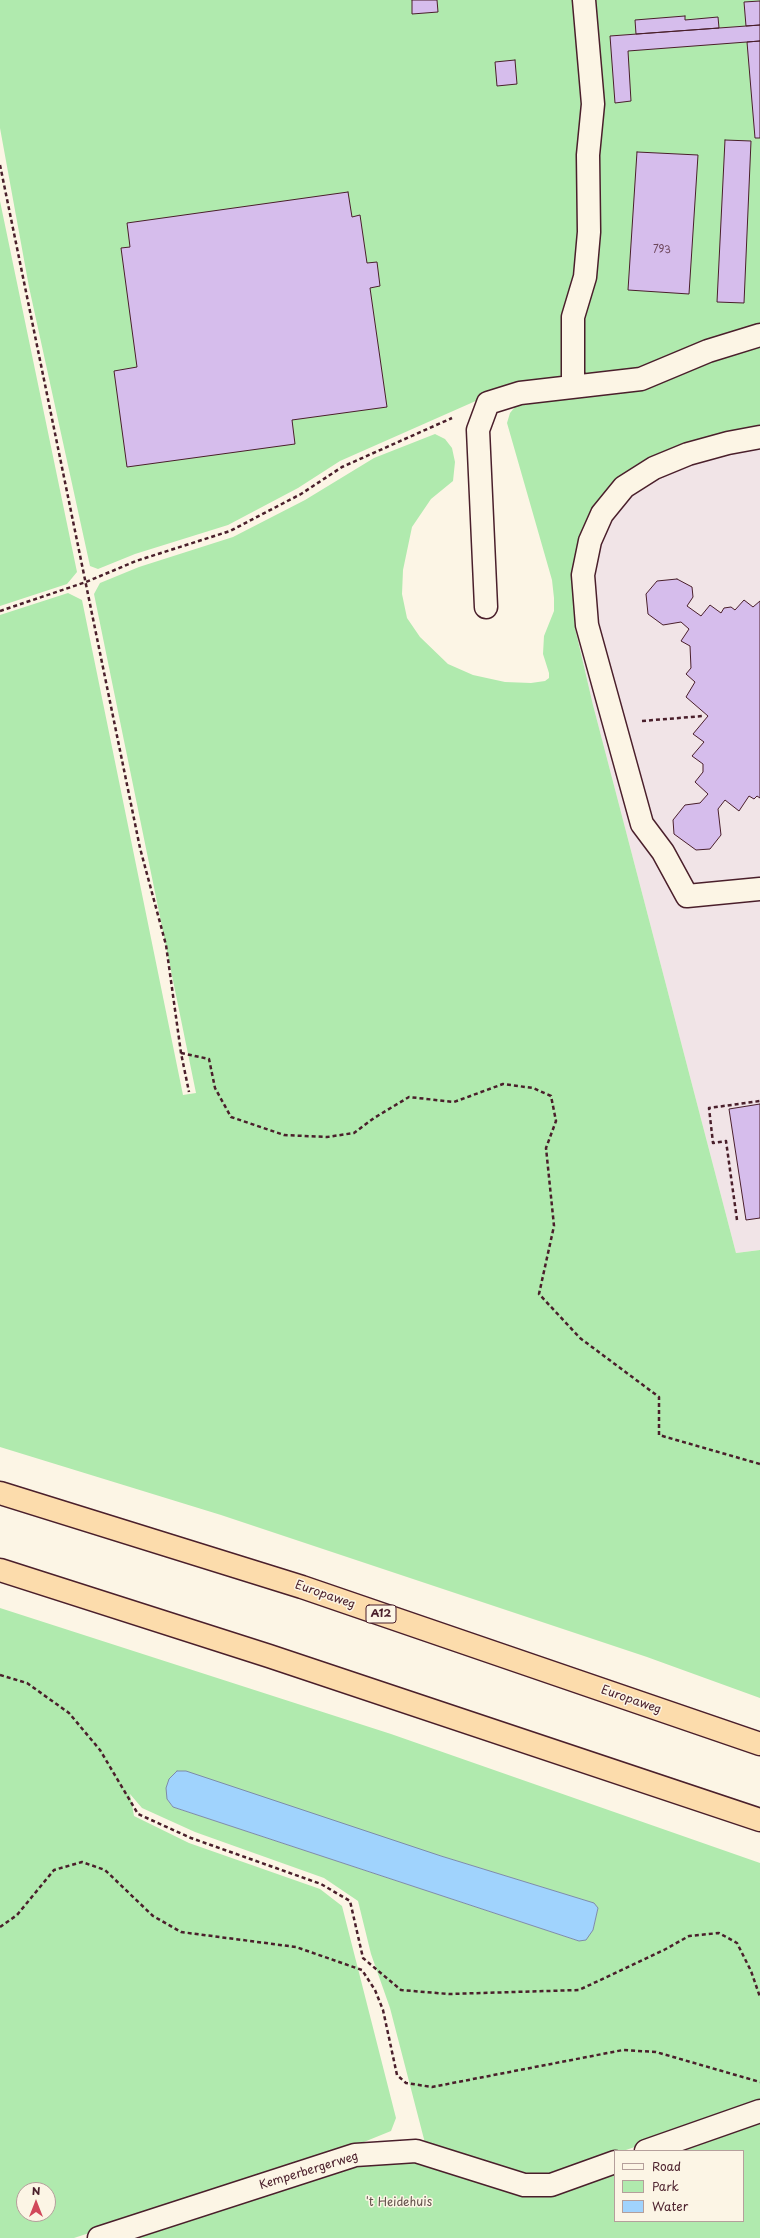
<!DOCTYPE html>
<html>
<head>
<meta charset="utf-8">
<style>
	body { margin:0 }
	#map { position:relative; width:760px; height:2238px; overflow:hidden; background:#fcf5e5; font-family:"Playpen Sans",sans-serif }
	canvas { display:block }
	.legend { position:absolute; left:614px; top:2150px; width:130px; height:72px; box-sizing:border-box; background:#fcf5e5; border:1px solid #b59f9b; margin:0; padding:5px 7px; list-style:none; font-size:12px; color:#4a1f2b }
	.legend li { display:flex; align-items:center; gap:8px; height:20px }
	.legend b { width:20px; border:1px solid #b59f9b }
	.north { position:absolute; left:16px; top:2182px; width:40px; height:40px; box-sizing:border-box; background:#fcf5e5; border:1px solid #b59f9b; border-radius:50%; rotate:0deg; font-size:11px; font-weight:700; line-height:16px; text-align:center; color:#4a1f2b }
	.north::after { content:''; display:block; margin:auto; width:14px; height:18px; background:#d1495b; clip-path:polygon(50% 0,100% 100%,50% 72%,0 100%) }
</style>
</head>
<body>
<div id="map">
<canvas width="760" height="2238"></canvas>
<ul class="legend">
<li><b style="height:5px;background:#fcf5e5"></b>Road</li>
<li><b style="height:11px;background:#b0eaae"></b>Park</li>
<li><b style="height:11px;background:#a0d3fd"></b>Water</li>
</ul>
<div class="north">N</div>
</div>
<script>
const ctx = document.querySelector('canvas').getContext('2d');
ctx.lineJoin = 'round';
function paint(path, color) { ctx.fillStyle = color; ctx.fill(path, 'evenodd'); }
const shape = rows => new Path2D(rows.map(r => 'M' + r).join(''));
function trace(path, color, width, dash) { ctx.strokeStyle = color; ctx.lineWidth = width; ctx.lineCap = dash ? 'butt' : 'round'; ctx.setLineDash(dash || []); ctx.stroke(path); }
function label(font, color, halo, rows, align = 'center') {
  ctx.font = font + ' "Playpen Sans",sans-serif'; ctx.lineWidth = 3; ctx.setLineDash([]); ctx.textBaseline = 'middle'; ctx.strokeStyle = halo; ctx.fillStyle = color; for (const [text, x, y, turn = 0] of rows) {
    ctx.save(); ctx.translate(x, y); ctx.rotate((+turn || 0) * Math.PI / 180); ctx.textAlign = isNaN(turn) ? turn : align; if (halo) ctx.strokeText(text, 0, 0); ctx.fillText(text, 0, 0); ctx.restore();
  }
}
const built = shape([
	[760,429,760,1250,736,1253,593,705,575,628,572,575,579,539,620,479]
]);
const green = shape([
	[0,0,760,0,760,328,640,371,487,396,340,461,298,488,228,525,135,554,98,569,90,566,29,287,0,128],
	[0,201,77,572,67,584,0,606],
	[760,341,760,429,685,445,579,539,572,575,575,628,593,705,736,1253,760,1250,760,1698,647,1657,221,1515,0,1447,0,615,68,593,82,600,183,1095,196,1093,94,594,100,583,139,567,233,537,305,500,374,458,435,434,445,439,452,448,455,462,453,481,431,499,412,527,403,570,402,594,407,618,420,637,448,664,473,675,505,682,531,683,545,681,549,678,549,673,543,654,544,636,554,611,554,598,552,580,507,423,510,413,520,401],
	[0,1608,391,1734,760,1863,760,2104,623,2151,615,2151,615,2154,551,2176,525,2176,425,2143,390,2008,371,1954,358,1901,324,1878,195,1832,142,1808,130,1794,134,1816,189,1843,320,1889,342,1906,396,2118,391,2131,354,2146,74,2238,0,2238],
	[167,1799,441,1856,593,1903,598,1908,593,1930,579,1941,173,1807],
	[24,2190,48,2190,48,2214,24,2214],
	[760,2120,760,2238,122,2238,358,2163,416,2161,525,2195,615,2170,615,2221,743,2221,743,2151,670,2151]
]);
const water = shape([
	[177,1771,186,1771,441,1856,594,1903,598,1908,593,1930,586,1940,579,1941,173,1807,167,1799,166,1788,169,1779,177,1771]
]);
const building = shape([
	[412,0,437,0,438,12,412,14,412,0],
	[760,1,760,25,746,26,744,2,760,1],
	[685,16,685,20,718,17,719,28,636,34,635,20,685,16],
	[760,25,760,41,628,51,631,101,615,103,610,36,760,25],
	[760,41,760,138,755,138,747,42,760,41],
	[515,60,517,84,497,86,495,62,515,60],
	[725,140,751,141,744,303,717,302,725,140],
	[637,152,698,155,689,294,628,290,637,152],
	[348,192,352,217,360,215,367,263,377,262,380,286,370,288,387,407,292,420,295,444,127,467,114,371,137,367,121,248,130,247,127,223,348,192],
	[677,579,692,587,693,597,687,606,701,616,710,605,721,613,724,608,731,607,735,610,744,600,753,607,760,601,760,798,757,796,754,799,749,796,739,811,725,800,718,809,721,835,710,849,696,850,674,834,673,820,685,805,700,803,708,794,695,782,703,772,703,764,692,756,704,742,693,734,708,716,686,697,695,682,686,674,691,668,690,646,681,641,689,629,681,622,663,625,648,614,646,594,657,581,677,579],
	[760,1104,760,1218,746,1220,729,1109,760,1104]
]);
const path = shape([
	[0,165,140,848,166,945,181,1053,189,1092],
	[0,611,86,582,136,561,230,531,301,494,342,467,452,418],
	[642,721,703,716],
	[181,1053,209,1059,215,1088,231,1117,284,1135,327,1137,354,1133,374,1118,409,1097,454,1102,503,1084,533,1088,551,1096,556,1121,546,1148,554,1226,539,1294,580,1338,659,1397,659,1435,760,1464],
	[737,1220,726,1141,713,1143,709,1108,760,1101],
	[0,1675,27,1683,69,1713,100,1750,138,1814,191,1838,321,1884,350,1901,363,1958,401,1990,449,1994,579,1990,664,1950,689,1936,719,1933,737,1943,751,1971,760,1997],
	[0,1927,17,1915,54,1870,82,1862,105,1870,153,1916,181,1932,296,1947,362,1970,375,1990,383,2010,397,2075,406,2083,432,2087,623,2050,656,2052,760,2082]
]);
const minor = shape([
	[573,386,573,317,585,277,589,232,588,155,593,104,584,0],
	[760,437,728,443,688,454,654,468,624,487,602,514,590,541,583,575,587,625,642,824,663,852,687,896,760,889],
	[486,607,478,430,488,403,520,393,641,379,708,351,760,335],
	[646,2151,760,2111],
	[99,2238,355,2155,416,2151,524,2185,551,2185,615,2162]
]);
const highway = shape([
	[0,1493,302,1587,760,1744],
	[0,1570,269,1656,760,1820]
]);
const numberNames = [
	["793",662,250]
];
const shields = [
	[381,1614,30]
];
const shieldNames = [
	["A12",381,1614]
];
const streetNames = [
	["Europaweg",325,1595,19],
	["Europaweg",631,1700,19],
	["Kemperbergerweg",309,2171,-17]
];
const parkNames = [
	["'t Heidehuis",399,2203]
];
paint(built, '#f1e4e7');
paint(green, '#b0eaae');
paint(water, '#a0d3fd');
trace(water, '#7e8ba9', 1);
paint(building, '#d6bdec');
trace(building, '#4a1f2b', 1);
trace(minor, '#4a1f2b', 25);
trace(highway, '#4a1f2b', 25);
trace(path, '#4a1f2b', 2.5, [4, 3]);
trace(minor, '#fcf5e5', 22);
trace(highway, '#fcdcac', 22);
label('10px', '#6d465b', null, numberNames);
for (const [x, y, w] of shields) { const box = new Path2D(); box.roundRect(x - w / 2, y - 9, w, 18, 3); ctx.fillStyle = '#fcf5e5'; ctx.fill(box); trace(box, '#4a1f2b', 1); }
label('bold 11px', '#4a1f2b', null, shieldNames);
label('12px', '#4a1f2b', '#fcf5e5', streetNames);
label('12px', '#64524c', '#fcf5e5', parkNames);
</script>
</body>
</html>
